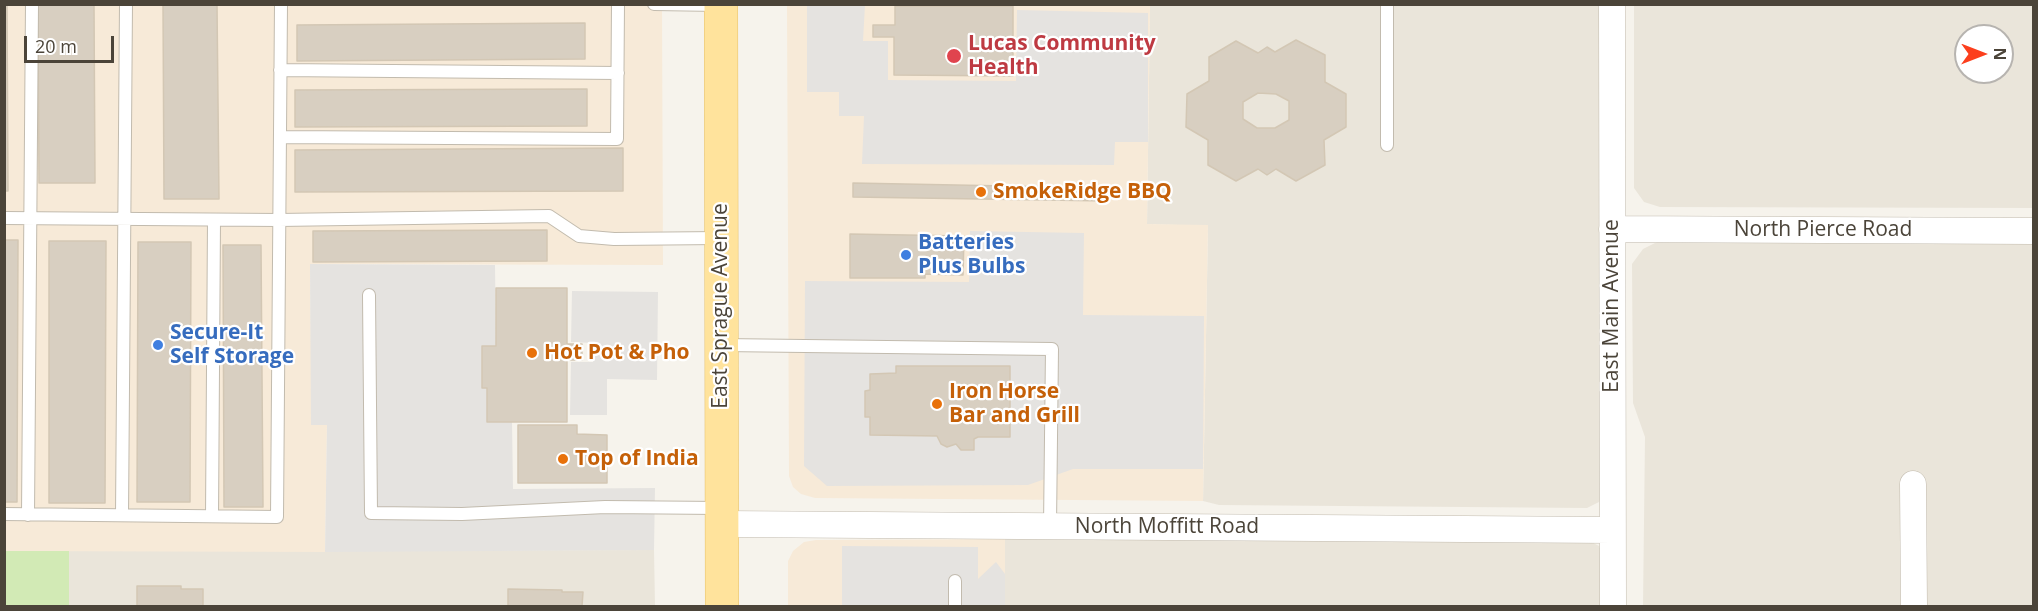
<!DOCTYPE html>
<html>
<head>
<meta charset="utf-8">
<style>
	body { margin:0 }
	#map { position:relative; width:2038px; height:611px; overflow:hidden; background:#f6f3ec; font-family:"Open Sans",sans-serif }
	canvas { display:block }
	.frame { position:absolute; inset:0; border:6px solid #4b4439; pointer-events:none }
	.north { position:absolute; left:1954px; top:24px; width:60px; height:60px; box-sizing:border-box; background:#fff; border:2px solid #b7b4b0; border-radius:50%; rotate:90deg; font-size:16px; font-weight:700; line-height:24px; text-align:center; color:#4b4439 }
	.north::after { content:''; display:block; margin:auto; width:21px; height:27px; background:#fc3f1d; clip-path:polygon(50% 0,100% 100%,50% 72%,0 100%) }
	.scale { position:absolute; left:24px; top:36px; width:90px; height:27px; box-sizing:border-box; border:3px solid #4b4439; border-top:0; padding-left:8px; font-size:18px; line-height:21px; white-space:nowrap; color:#4b4439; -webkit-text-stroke:4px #fff; paint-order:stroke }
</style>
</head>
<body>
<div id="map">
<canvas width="2038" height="611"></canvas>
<div class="frame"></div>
<div class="north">N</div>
<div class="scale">20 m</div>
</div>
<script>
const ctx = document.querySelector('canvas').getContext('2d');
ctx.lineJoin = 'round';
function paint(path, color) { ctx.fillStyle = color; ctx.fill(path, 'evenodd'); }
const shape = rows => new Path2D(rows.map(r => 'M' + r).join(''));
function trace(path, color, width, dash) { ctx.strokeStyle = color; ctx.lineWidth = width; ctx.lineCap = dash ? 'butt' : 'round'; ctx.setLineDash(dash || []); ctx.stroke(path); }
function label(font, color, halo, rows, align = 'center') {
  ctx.font = font + ' "Open Sans",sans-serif'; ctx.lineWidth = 4.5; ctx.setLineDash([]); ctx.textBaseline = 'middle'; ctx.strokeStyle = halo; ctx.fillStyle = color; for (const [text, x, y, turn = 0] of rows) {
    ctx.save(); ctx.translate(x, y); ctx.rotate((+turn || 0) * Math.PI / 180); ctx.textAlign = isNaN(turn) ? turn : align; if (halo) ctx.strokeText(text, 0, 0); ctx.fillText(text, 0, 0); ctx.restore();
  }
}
const residential = shape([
	[1150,5,1603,5,1605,488,1599,502,1587,508,1219,505,1203,501,1208,226,1147,224],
	[1634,5,2033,5,2033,208,1660,207,1644,202,1634,188],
	[1966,36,2002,36,2002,72,1966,72],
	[1657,242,2033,243,2033,606,1643,606,1645,437,1633,403,1632,264,1643,249],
	[1014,536,1584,538,1599,546,1606,562,1605,606,1005,606,1005,539],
	[654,550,655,606,69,606,69,551]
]);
const commercial = shape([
	[5,5,662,5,663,265,310,264,312,425,327,425,325,552,5,551],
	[787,5,1150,5,1147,224,1208,225,1203,501,815,498,801,494,793,487,789,476],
	[1005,539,1005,606,788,606,788,561,793,551,804,542,816,540]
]);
const green = shape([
	[5,551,69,551,69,606,5,606]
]);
const parking = shape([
	[807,5,865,5,863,41,888,41,888,80,1016,81,1017,10,1148,13,1148,142,1115,142,1114,165,862,164,864,116,839,116,839,92,807,92],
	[970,231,1084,233,1083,315,1204,316,1203,469,1073,469,1028,485,827,486,804,466,805,281,969,282],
	[310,264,495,265,496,346,482,346,482,388,487,388,487,422,512,422,513,489,655,488,654,550,325,552,327,425,311,425],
	[572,291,658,292,657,380,607,379,607,415,570,415,571,362,593,362,594,343,571,342],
	[842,546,978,547,978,579,996,562,1005,574,1005,606,842,606]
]);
const building = shape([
	[4,4,7,4,8,191,4,191,4,4],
	[38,4,94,4,95,183,39,183,38,4],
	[163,4,217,4,219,199,164,199,163,4],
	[895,6,1013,6,1013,76,894,75,894,37,873,37,873,25,895,25,895,6],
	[585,23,585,59,297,61,297,25,585,23],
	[1296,40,1325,55,1325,82,1346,94,1346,127,1324,140,1325,165,1296,181,1276,169,1267,175,1258,169,1236,181,1208,165,1208,140,1186,127,1187,94,1209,81,1209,57,1236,41,1258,53,1267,47,1275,52,1296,40],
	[1258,93,1276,94,1289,101,1289,120,1275,128,1257,128,1243,119,1243,102,1258,93],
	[587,89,587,126,295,127,295,90,587,89],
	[623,148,623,191,295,192,295,150,623,148],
	[853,183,1110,188,1110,195,1109,201,853,197,853,183],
	[547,230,547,261,313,262,313,231,547,230],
	[850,234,964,236,963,275,925,274,925,278,850,278,850,234],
	[4,240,18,240,17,502,4,502,4,240],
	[49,241,106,241,105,503,49,503,49,241],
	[138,242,191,242,190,502,137,502,138,242],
	[223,245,261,245,263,507,224,507,223,245],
	[496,288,567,288,567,344,582,344,582,360,567,360,567,422,487,422,487,388,482,388,482,346,496,346,496,288],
	[896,366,1010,366,1010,437,978,437,974,439,974,450,961,450,956,444,947,447,941,444,937,436,870,435,870,417,865,417,865,391,870,390,870,374,896,373,896,366],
	[518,425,577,425,577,434,607,435,607,483,518,483,518,425],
	[137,586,181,586,181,589,203,589,203,606,137,606,137,586],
	[508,589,562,590,562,592,583,592,582,606,508,606,508,589]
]);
const service = shape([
	[654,4,719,5],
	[1387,4,1387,145],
	[280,70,618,73],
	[280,137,617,139,618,4],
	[4,218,279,220,549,216,579,236,614,239,720,238],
	[369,295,371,513,462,514,605,507,720,508],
	[722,345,1052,349,1050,526],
	[4,514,277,517,281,4],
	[28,515,32,4],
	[122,515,126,4],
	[212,516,214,220],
	[955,581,955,606]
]);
const minor = shape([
	[1612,4,1613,606],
	[1612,229,2034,231],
	[1913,484,1914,606],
	[721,524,1612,530]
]);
const primary = shape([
	[721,4,722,606]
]);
const markers = [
	[954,56,8,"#e0444e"],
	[981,192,6,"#e8710a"],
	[906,255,6,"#3f7fe0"],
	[158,345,6,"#3f7fe0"],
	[532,353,6,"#e8710a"],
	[937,404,6,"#e8710a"],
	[563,459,6,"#e8710a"]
];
const healthNames = [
	["Lucas Community",968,44],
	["Health",968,68]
];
const foodNames = [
	["SmokeRidge BBQ",993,192],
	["Hot Pot & Pho",544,353],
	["Iron Horse",949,392],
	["Bar and Grill",949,416],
	["Top of India",575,459]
];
const streetNames = [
	["North Pierce Road",1823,230],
	["East Sprague Avenue",721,306,-90],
	["East Main Avenue",1612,306,-90],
	["North Moffitt Road",1167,527]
];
const shopNames = [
	["Batteries",918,243],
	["Plus Bulbs",918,267],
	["Secure-It",170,333],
	["Self Storage",170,357]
];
paint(residential, '#eae5da');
paint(commercial, '#f7ead8');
paint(green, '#d2eab5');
paint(parking, '#e5e3e0');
paint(building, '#d8cfc1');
trace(building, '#d3c7b4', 1.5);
trace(service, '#c2bbae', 14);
trace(minor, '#c2bbae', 27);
trace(primary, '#e6c16a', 34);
trace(service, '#fff', 12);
trace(minor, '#fff', 26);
trace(primary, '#ffe39c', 33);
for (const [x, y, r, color] of markers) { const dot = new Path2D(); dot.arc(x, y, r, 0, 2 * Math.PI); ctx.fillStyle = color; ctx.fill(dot); trace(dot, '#fff', 2); }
label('bold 21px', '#be3a42', '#fff', healthNames, 'left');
label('bold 21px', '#c56008', '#fff', foodNames, 'left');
label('21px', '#4b4439', '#fff', streetNames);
label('bold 21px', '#366cbe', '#fff', shopNames, 'left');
</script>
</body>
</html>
